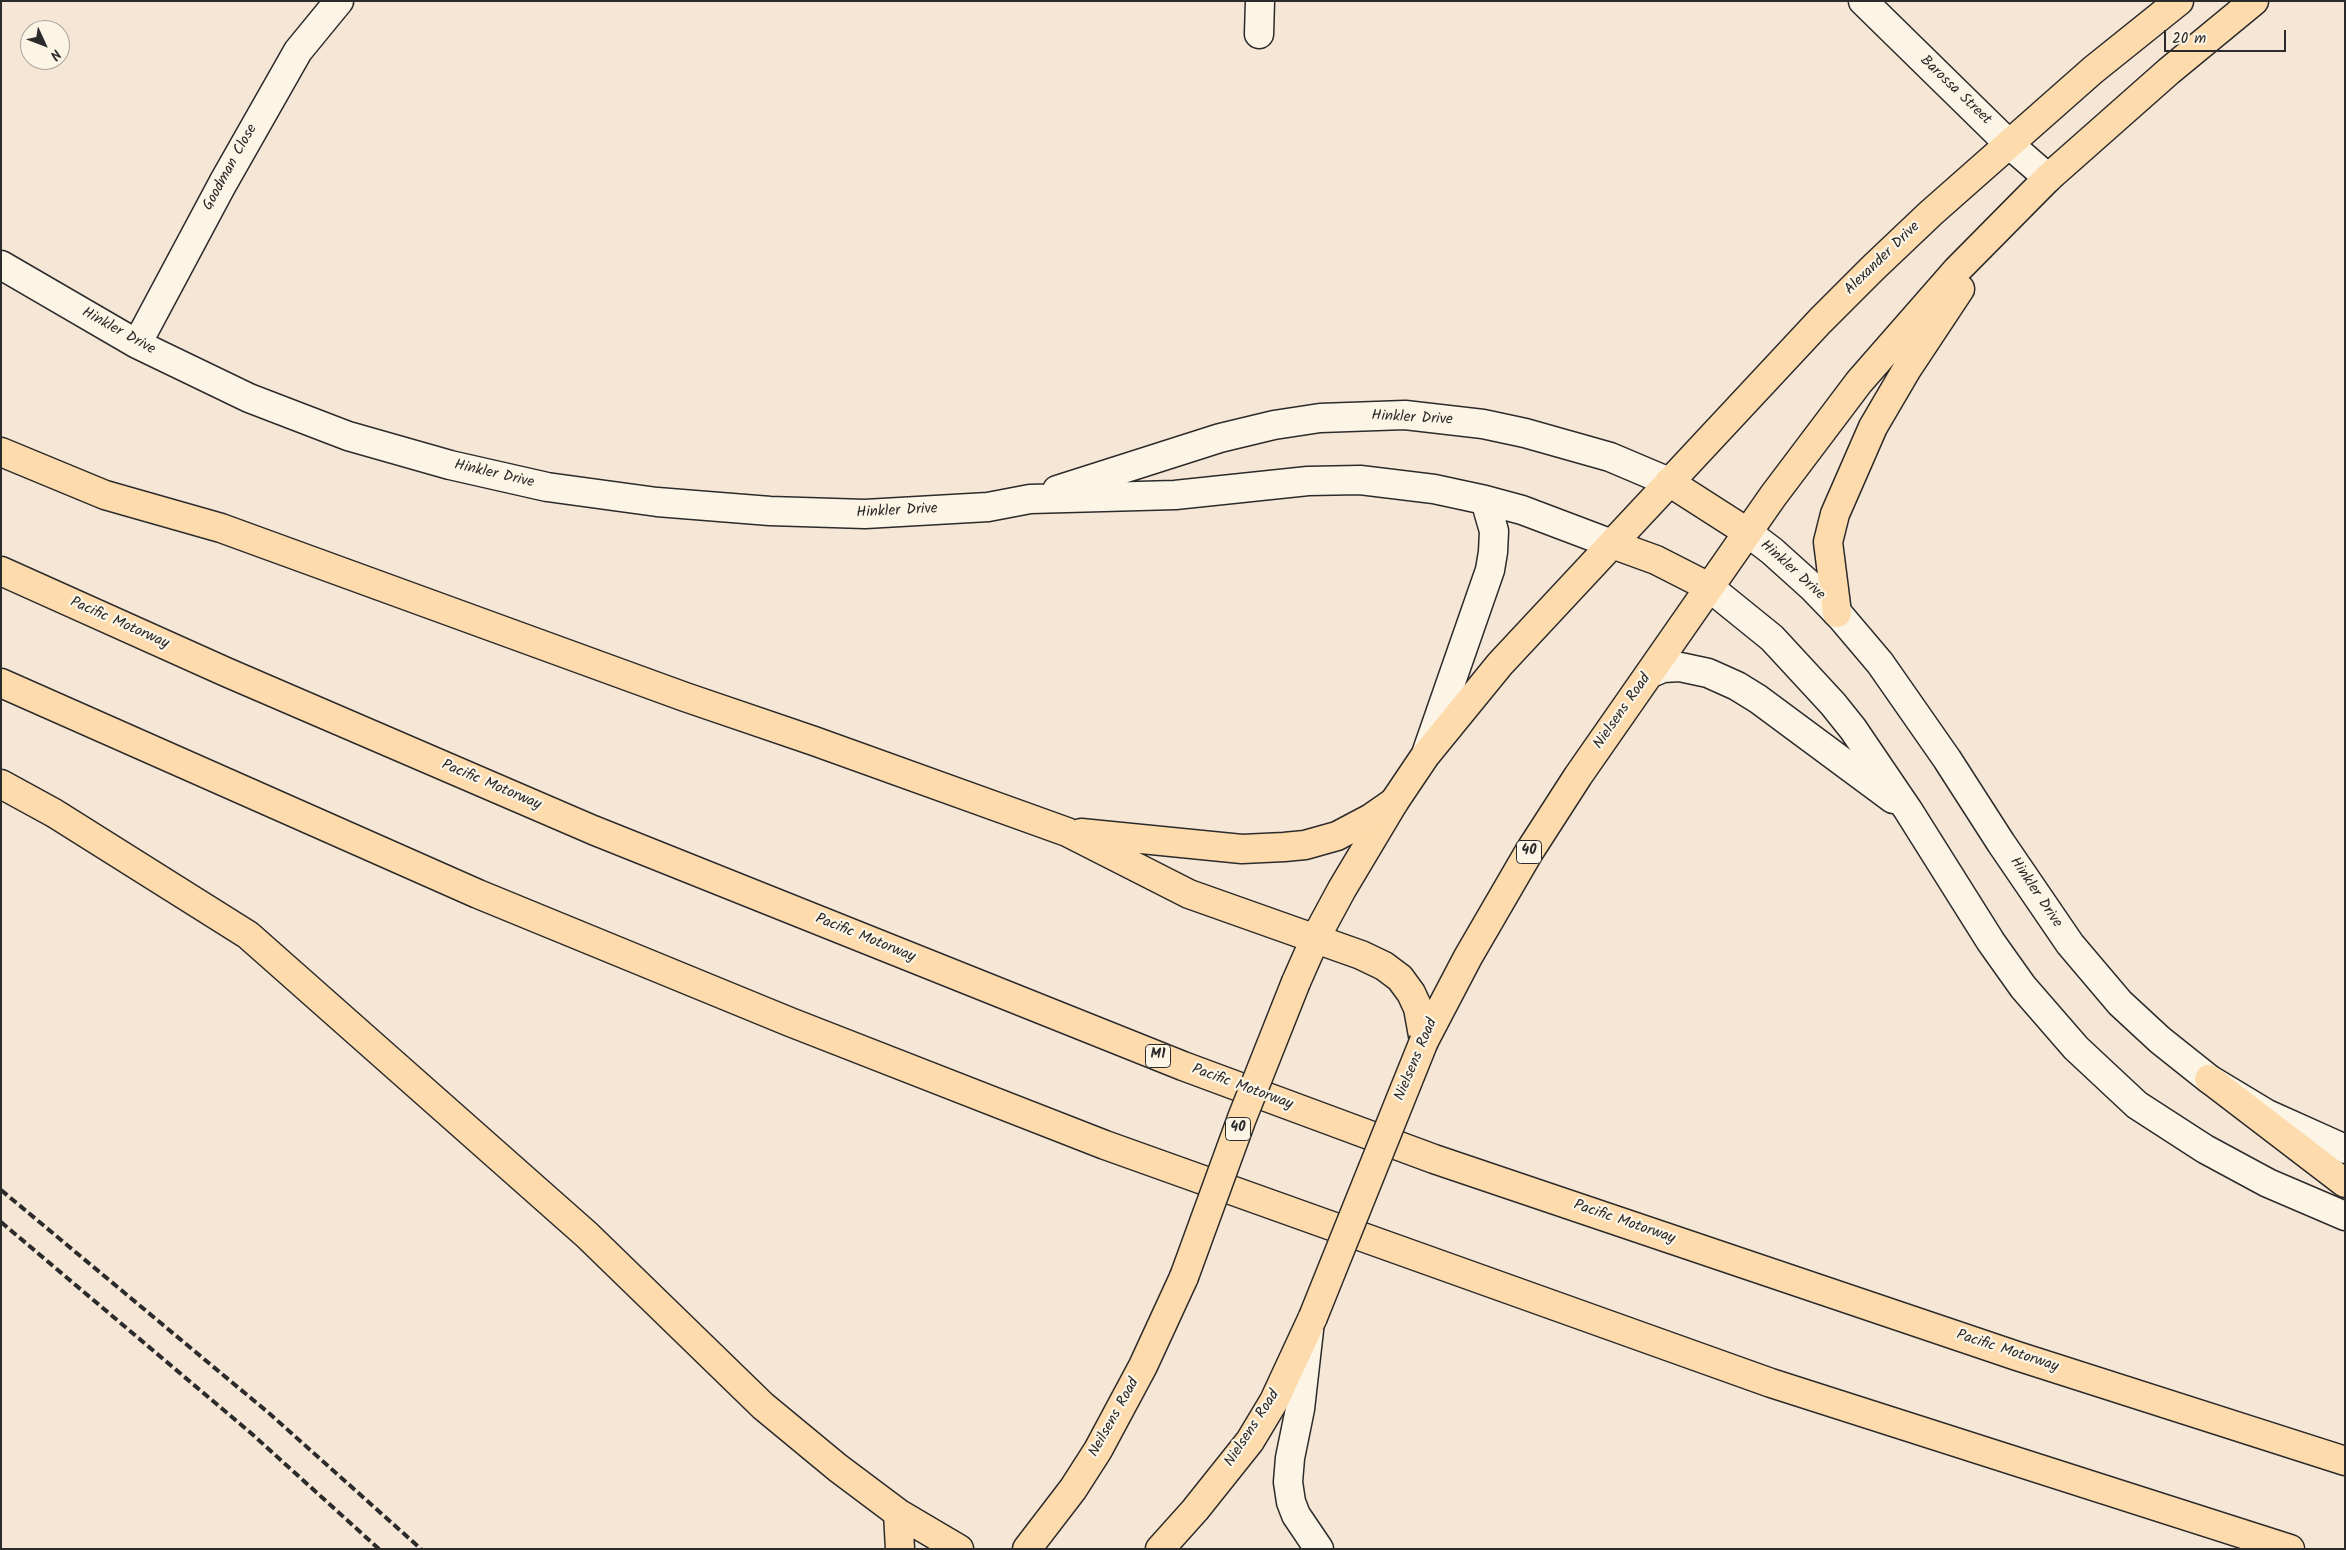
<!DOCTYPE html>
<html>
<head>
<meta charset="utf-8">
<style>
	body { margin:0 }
	#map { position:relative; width:2346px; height:1550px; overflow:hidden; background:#f6e6d5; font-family:Kalam,sans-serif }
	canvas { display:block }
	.frame { position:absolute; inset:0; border:2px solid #2b2b2b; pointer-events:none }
	.north { position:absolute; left:20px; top:20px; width:50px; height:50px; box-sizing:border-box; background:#fcf5e5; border:1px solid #a8a49b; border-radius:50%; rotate:133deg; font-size:14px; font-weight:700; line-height:20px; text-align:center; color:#2b2b2b }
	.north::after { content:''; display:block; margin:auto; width:18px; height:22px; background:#2b2b2b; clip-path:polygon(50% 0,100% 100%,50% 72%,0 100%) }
	.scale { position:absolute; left:2164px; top:30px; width:122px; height:22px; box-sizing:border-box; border:2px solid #2b2b2b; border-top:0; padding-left:6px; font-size:15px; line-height:18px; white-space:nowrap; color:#2b2b2b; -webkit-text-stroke:4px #fcf5e5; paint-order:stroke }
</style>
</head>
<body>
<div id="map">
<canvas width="2346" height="1550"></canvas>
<div class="frame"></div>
<div class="north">N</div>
<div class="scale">20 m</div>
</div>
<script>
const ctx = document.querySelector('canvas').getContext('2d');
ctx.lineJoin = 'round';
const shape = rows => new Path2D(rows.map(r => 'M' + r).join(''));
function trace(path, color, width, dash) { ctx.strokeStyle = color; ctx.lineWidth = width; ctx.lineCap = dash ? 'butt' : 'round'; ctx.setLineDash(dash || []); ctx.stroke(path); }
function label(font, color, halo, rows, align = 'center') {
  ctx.font = font + ' Kalam,sans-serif'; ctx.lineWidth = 4.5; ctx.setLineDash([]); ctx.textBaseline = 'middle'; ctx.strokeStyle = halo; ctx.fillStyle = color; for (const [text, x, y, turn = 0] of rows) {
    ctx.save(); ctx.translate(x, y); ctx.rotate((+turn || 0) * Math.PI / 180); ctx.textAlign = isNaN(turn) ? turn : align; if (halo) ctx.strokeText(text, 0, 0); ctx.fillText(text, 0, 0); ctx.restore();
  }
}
const minor = shape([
	[1863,1,2009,144,2048,178],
	[1259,34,1260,1],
	[1,265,137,344,249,398,348,436,450,465,547,487,657,502,770,511,865,514,988,507,1030,499,1175,495,1308,481,1360,480,1434,489,1485,500,1522,510,1612,544],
	[137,344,223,183,298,51,339,1],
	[1057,490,1220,438,1274,425,1320,418,1405,415,1483,424,1525,433,1610,457,1669,482],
	[1747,532,1772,551,1812,587,1841,617,1880,663,1947,759,2001,843,2070,944,2120,1003,2160,1040,2209,1079,2267,1114,2345,1149],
	[1709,587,1772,638,1833,704,1853,729,1908,810,1991,942,2023,987,2076,1048,2137,1105,2205,1149,2268,1183,2345,1216],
	[1651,673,1663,668,1680,667,1708,673,1737,686,1758,699,1893,799],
	[1427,751,1490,570,1493,552,1494,531,1485,500],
	[1309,1330,1300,1409,1290,1458,1288,1482,1291,1502,1296,1515,1319,1549]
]);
const major = shape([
	[1669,482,1747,532],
	[1612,544,1656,560,1709,587],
	[1837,613,1828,542,1835,514,1873,427,1907,369,1960,289],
	[1296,982,1315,939,1342,889,1394,802,1425,756,1500,664,1820,321,1873,268,1931,213,2093,70,2179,1],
	[1424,1041,1468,957,1529,852,1578,776,1773,496,1859,382,1957,270,2048,178,2169,71,2254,1],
	[1027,1549,1073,1489,1098,1450,1143,1366,1184,1277],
	[1160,1549,1195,1510,1250,1441,1274,1401,1313,1317]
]);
const highway = shape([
	[1,452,105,495,221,528,685,697,814,741,1067,832,1189,894,1361,955,1384,966,1400,978,1411,993,1418,1008,1424,1041],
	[1,571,226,672,593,830,1183,1066,1434,1159,2017,1356,2345,1461],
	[1,683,478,894,790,1022,1105,1145,1771,1383,2290,1549],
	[1,784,54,813,248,935,587,1235,763,1406,838,1468,898,1513,959,1549],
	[1081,833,1242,849,1284,847,1305,845,1337,836,1371,818,1394,802],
	[2209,1079,2345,1183],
	[898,1513,900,1549]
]);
const rail = shape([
	[1,1190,270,1414,421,1549],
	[1,1222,252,1434,379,1549]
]);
const majorBridge = shape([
	[1184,1277,1242,1118,1296,982],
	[1313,1317,1424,1041]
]);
const shields = [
	[1529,852,25],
	[1158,1056,25],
	[1238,1129,25]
];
const shieldNames = [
	["40",1529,852],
	["M1",1158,1056],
	["40",1238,1129]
];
const streetNames = [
	["Barossa Street",1955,91,44],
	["Goodman Close",231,168,-61],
	["Alexander Drive",1883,259,-44],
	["Hinkler Drive",118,332,29],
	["Hinkler Drive",1412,419,3],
	["Hinkler Drive",494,475,13],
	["Hinkler Drive",897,512,-3],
	["Hinkler Drive",1792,571,42],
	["Pacific Motorway",119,624,24],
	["Nielsens Road",1623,712,-55],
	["Pacific Motorway",491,786,23],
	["Hinkler Drive",2035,893,56],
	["Pacific Motorway",865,939,22],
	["Nielsens Road",1417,1060,-67],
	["Pacific Motorway",1242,1088,20],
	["Pacific Motorway",1624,1223,19],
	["Pacific Motorway",2007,1352,18],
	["Neilsens Road",1115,1418,-61],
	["Nielsens Road",1253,1429,-57]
];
trace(minor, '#2b2b2b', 31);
trace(major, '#2b2b2b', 31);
trace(highway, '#2b2b2b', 31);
trace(minor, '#fcf5e5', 28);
trace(major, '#fedbac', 28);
trace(highway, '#fedbac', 28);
trace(rail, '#2b2b2b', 4, [8, 4]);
trace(majorBridge, '#2b2b2b', 31, []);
trace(majorBridge, '#fedbac', 28);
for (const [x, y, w] of shields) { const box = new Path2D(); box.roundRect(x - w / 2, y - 11.5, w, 23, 4); ctx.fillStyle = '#fcf5e5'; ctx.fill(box); trace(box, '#2b2b2b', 1); }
label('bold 14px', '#2b2b2b', null, shieldNames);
label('15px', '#2b2b2b', '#fcf5e5', streetNames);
</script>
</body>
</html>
